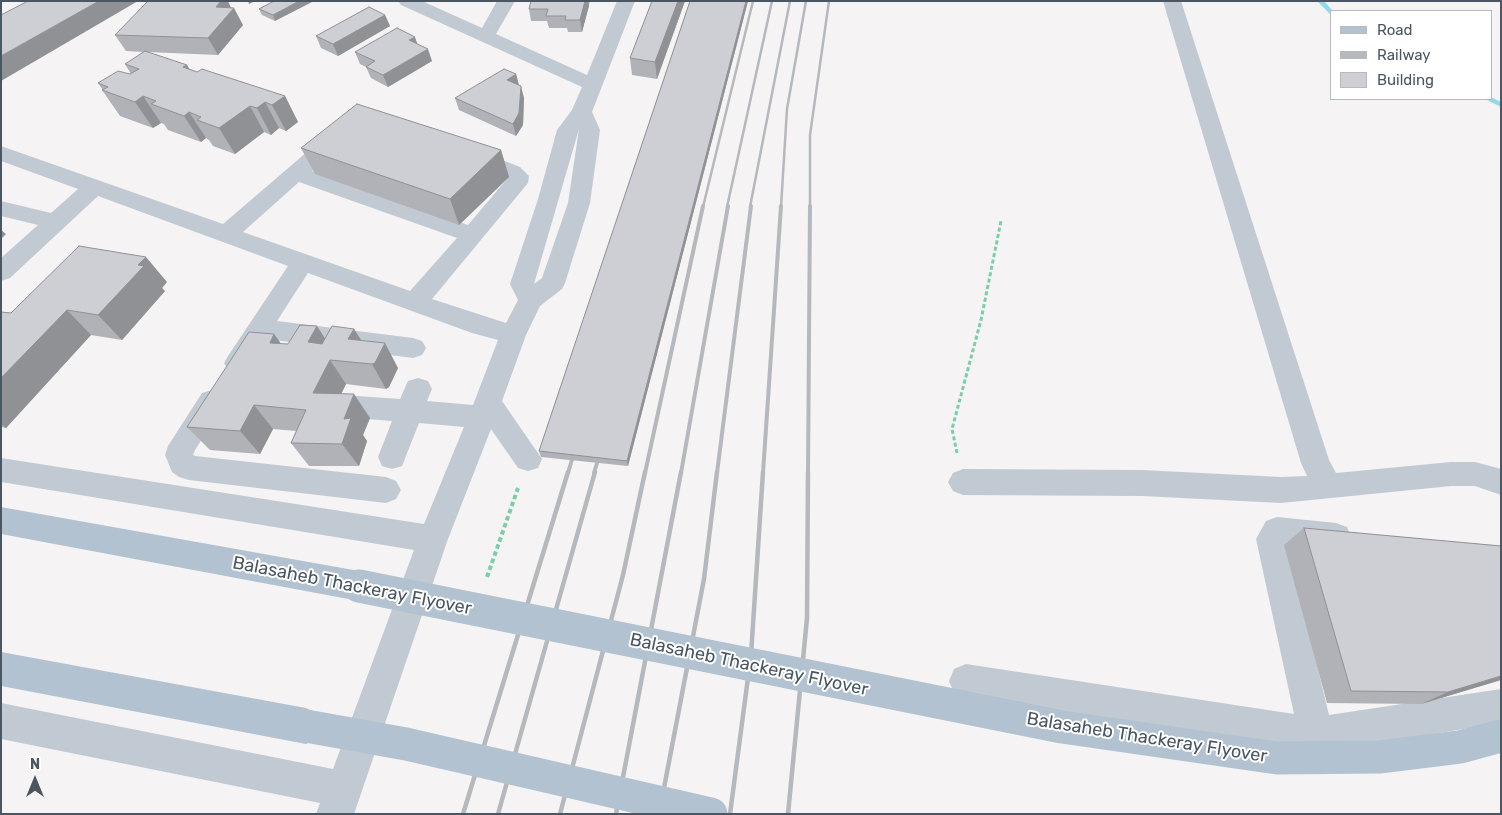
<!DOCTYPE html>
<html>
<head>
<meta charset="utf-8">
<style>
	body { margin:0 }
	#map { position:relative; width:1502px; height:815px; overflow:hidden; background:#f5f3f3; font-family:Rubik,sans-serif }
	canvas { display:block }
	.frame { position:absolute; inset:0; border:2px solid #4a5661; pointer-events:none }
	.legend { position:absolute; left:1330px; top:10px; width:162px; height:90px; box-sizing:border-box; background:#fff; border:1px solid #b7bbc0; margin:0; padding:6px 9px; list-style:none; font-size:15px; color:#4a5661 }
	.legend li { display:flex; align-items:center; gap:10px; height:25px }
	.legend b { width:25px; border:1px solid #b7bbc0 }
	.north { position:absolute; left:10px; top:755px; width:50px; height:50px; -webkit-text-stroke:4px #fff; paint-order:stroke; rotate:0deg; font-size:14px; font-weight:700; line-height:20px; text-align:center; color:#4a5661 }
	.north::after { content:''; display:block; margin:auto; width:18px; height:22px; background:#4a5661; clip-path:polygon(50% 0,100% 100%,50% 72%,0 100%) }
</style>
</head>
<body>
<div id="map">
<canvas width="1502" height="815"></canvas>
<div class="frame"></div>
<ul class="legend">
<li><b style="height:6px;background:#b3c2d1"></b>Road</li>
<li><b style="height:6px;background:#b5b8bd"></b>Railway</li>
<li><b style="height:14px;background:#cdcfd5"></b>Building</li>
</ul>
<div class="north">N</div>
</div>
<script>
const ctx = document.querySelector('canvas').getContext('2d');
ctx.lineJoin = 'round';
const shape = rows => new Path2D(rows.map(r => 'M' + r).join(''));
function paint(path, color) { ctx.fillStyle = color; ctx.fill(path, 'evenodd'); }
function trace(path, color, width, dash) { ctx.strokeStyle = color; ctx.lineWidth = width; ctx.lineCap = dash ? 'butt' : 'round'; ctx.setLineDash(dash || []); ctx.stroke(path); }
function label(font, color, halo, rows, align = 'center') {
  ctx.font = font + ' Rubik,sans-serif'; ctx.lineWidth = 4; ctx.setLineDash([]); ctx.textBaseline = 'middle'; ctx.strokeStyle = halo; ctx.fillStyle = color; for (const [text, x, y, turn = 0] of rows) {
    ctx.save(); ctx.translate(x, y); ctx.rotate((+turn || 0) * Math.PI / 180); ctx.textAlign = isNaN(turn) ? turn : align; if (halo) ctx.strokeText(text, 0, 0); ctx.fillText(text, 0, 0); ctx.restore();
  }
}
const stream = shape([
	[1317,1,1324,1,1333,11,1331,11,1331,15,1317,1],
	[1491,97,1501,102,1501,107,1485,99,1491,99,1491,97]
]);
const pathFar1 = shape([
	[957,453,952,429,981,320,1001,221]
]);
const path = shape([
	[487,577,518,488]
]);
const minor = shape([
	[398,1,422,1,482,28,497,1,515,1,496,34,587,75,617,1,635,1,592,112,600,130,590,203,565,283,562,289,540,306,526,335,502,401,542,459,538,468,528,471,518,468,491,429,448,539,354,814,316,814,320,803,1,739,1,703,333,769,414,550,1,482,1,458,424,524,464,427,419,423,402,466,392,469,382,466,378,457,392,421,343,417,333,414,329,406,333,398,343,395,400,399,408,381,418,378,428,381,432,389,427,401,473,405,498,340,472,333,308,273,277,321,413,338,422,341,426,348,422,355,413,358,266,339,246,370,237,373,228,370,224,363,228,356,288,266,98,196,10,278,1,281,1,258,38,225,1,216,1,201,51,213,78,189,1,161,1,146,223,224,329,133,336,132,343,133,346,138,312,171,468,225,507,179,463,161,460,156,463,151,471,149,479,151,520,167,529,176,528,183,432,299,506,323,518,300,510,284,538,199,557,130,572,110,582,87,401,5,398,1],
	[579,129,568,203,542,278,534,284,579,129],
	[299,182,457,238,410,291,243,232,299,182],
	[1163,1,1181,1,1329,460,1336,473,1451,462,1475,462,1501,469,1501,495,1475,486,1451,486,1281,503,1142,496,963,495,953,491,948,482,953,473,963,469,1142,470,1281,477,1307,476,1301,463,1163,1],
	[212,390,222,393,226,401,195,450,193,455,195,456,386,477,396,481,401,490,396,499,386,503,189,480,179,477,172,472,165,455,168,446,202,393,212,390],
	[1277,517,1336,523,1347,527,1351,537,1347,547,1336,551,1288,546,1329,715,1501,689,1501,723,1316,753,1183,734,966,698,954,693,949,681,954,669,966,664,1294,714,1256,539,1266,521,1277,517]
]);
const major = shape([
	[1,507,359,571,370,575,375,586,370,597,359,601,1,534,1,507],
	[1,652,306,708,318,714,324,726,318,738,306,744,1,686,1,652]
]);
const railFar2 = shape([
	[703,207,753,1],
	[727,207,772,1],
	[750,207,790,1],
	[781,207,787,109,806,1],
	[810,207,810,135,829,1]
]);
const railFar1 = shape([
	[568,473,576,446],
	[594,473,601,450],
	[645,473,703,206],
	[681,473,728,206],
	[717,473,751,206],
	[763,473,781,206],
	[808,473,810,206]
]);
const rail = shape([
	[463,814,568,472],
	[498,814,595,472],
	[560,814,623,575,645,472],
	[616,814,681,472],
	[659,814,704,579,717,472],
	[730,814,751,655,763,472],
	[788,814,807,618,808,472]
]);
const majorBridge = shape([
	[359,586,1062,727,1277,758,1379,757,1460,747,1501,736],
	[306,726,406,744,711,814]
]);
const wall = shape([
	[274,1,275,21,262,15,259,9],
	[531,1,590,1,582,32,568,32,567,28,549,28,547,21,531,21,529,9],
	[652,1,685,1,657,79,632,75,630,58],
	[690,1,748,1,628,466,541,457,539,451],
	[385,15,390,26,338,56,321,48,316,36],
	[243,25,218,55,148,52,197,72,285,96,298,122,286,131,279,128,271,135,264,132,235,154,213,146,209,140,206,138,201,142,168,130,164,124,161,123,153,128,120,116,102,90,103,90,98,83,131,74,125,64,144,52,126,51,115,35],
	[418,44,432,61,388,87,371,78,366,67,360,64,355,52],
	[516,74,519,85,524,98,523,125,516,136,459,110,455,98],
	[301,148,501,150,509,177,459,225,315,174],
	[167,282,162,288,165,291,122,340,91,335,6,428,1,427,1,312,11,313],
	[354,329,362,341,398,368,389,387,386,389,346,384,341,394,370,418,363,435,367,441,359,466,309,466,291,443,296,431,273,429,260,454,210,450,187,427,274,334,281,344,288,344,325,339],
	[1304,528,1501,546,1501,680,1421,704,1327,703,1284,545]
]);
const shadedWall = shape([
	[99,1,138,1,1,81,1,56],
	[211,1,228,1,232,10,234,8,243,25,218,55,208,38],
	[248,1,255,1,249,4],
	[299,1,314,1,275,21,273,15],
	[585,1,588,1,589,6,582,32,580,20],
	[678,1,685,1,657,79,655,62],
	[746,1,748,1,628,466,627,461],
	[385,15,390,26,338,56,333,44],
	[415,37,419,49,409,40],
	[428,49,432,61,388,87,383,75],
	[187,65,203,91,183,67],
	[516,74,519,86,507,80],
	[521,86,524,98,523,125,516,136,513,124],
	[143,96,161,123,153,128,135,102],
	[285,96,298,122,286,131,272,105],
	[265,102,279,128,271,135,257,108],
	[250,106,264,132,235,154,219,128],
	[189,112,206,138,201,142,184,116],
	[501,150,509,177,459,225,450,199],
	[1,230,6,234,1,239],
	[146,257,167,282,162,288,165,291,122,340,98,315,138,265],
	[67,310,91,335,6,428,1,424,1,378],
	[317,326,333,351,308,342],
	[354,329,369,353,363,364,348,339],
	[274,334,292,359,270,343],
	[385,343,398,368,389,387,386,389,372,364],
	[330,360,346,384,330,417,313,393],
	[354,394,370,418,363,435,367,441,359,466,342,444,344,419],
	[254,405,273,429,260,454,240,431],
	[1501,676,1501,680,1421,704,1448,692]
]);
const building = shape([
	[28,1,99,1,1,56,1,15,28,1],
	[148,1,221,1,216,7,234,8,208,38,115,35,148,1],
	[274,1,299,1,273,15,259,9,274,1],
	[531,1,585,1,580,20,565,20,566,16,546,16,548,9,529,9,531,1],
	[652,1,678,1,655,62,630,58,652,1],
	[690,1,746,1,627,461,539,451,690,1],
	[369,7,385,15,333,44,316,36,369,7],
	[397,28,415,37,409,40,428,49,383,75,366,67,375,61,355,52,397,28],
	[145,51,187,65,183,67,197,72,202,69,285,96,272,105,265,102,257,108,250,106,219,128,197,120,201,117,189,112,184,116,151,104,156,101,143,96,135,102,102,90,108,87,98,83,118,71,130,74,139,69,125,64,145,51],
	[504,69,516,74,507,80,521,86,519,113,513,124,455,98,504,69],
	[357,104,501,150,450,199,301,148,357,104],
	[79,246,146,257,138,265,144,266,98,315,67,310,1,378,1,312,11,313,79,246],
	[300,325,317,326,308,342,322,344,332,326,354,329,348,339,385,343,375,363,372,364,330,360,313,393,354,394,344,419,351,418,342,444,291,443,306,410,254,405,240,431,187,427,249,332,274,334,270,343,288,344,300,325],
	[1304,528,1501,546,1501,676,1448,692,1351,691,1304,528]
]);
const nearStreetnames = [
	["Balasaheb Thackeray Flyover",352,586,11],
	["Balasaheb Thackeray Flyover",749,665,12],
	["Balasaheb Thackeray Flyover",1147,738,9]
];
paint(stream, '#90daee');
trace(pathFar1, '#7ad0a6', 3, [4, 2.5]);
trace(path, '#7ad0a6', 4, [4.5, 3]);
paint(minor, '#c1cad2');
paint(major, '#b3c2d1');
trace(railFar2, '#b5b8bd', 2.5);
trace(railFar1, '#b5b8bd', 4);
trace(rail, '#b5b8bd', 4.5);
trace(majorBridge, '#b3c2d1', 33);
paint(wall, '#b0b2b7');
paint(shadedWall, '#909195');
paint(building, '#cdcfd5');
trace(building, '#909195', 1);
label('18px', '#4a5661', '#fff', nearStreetnames);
</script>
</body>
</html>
